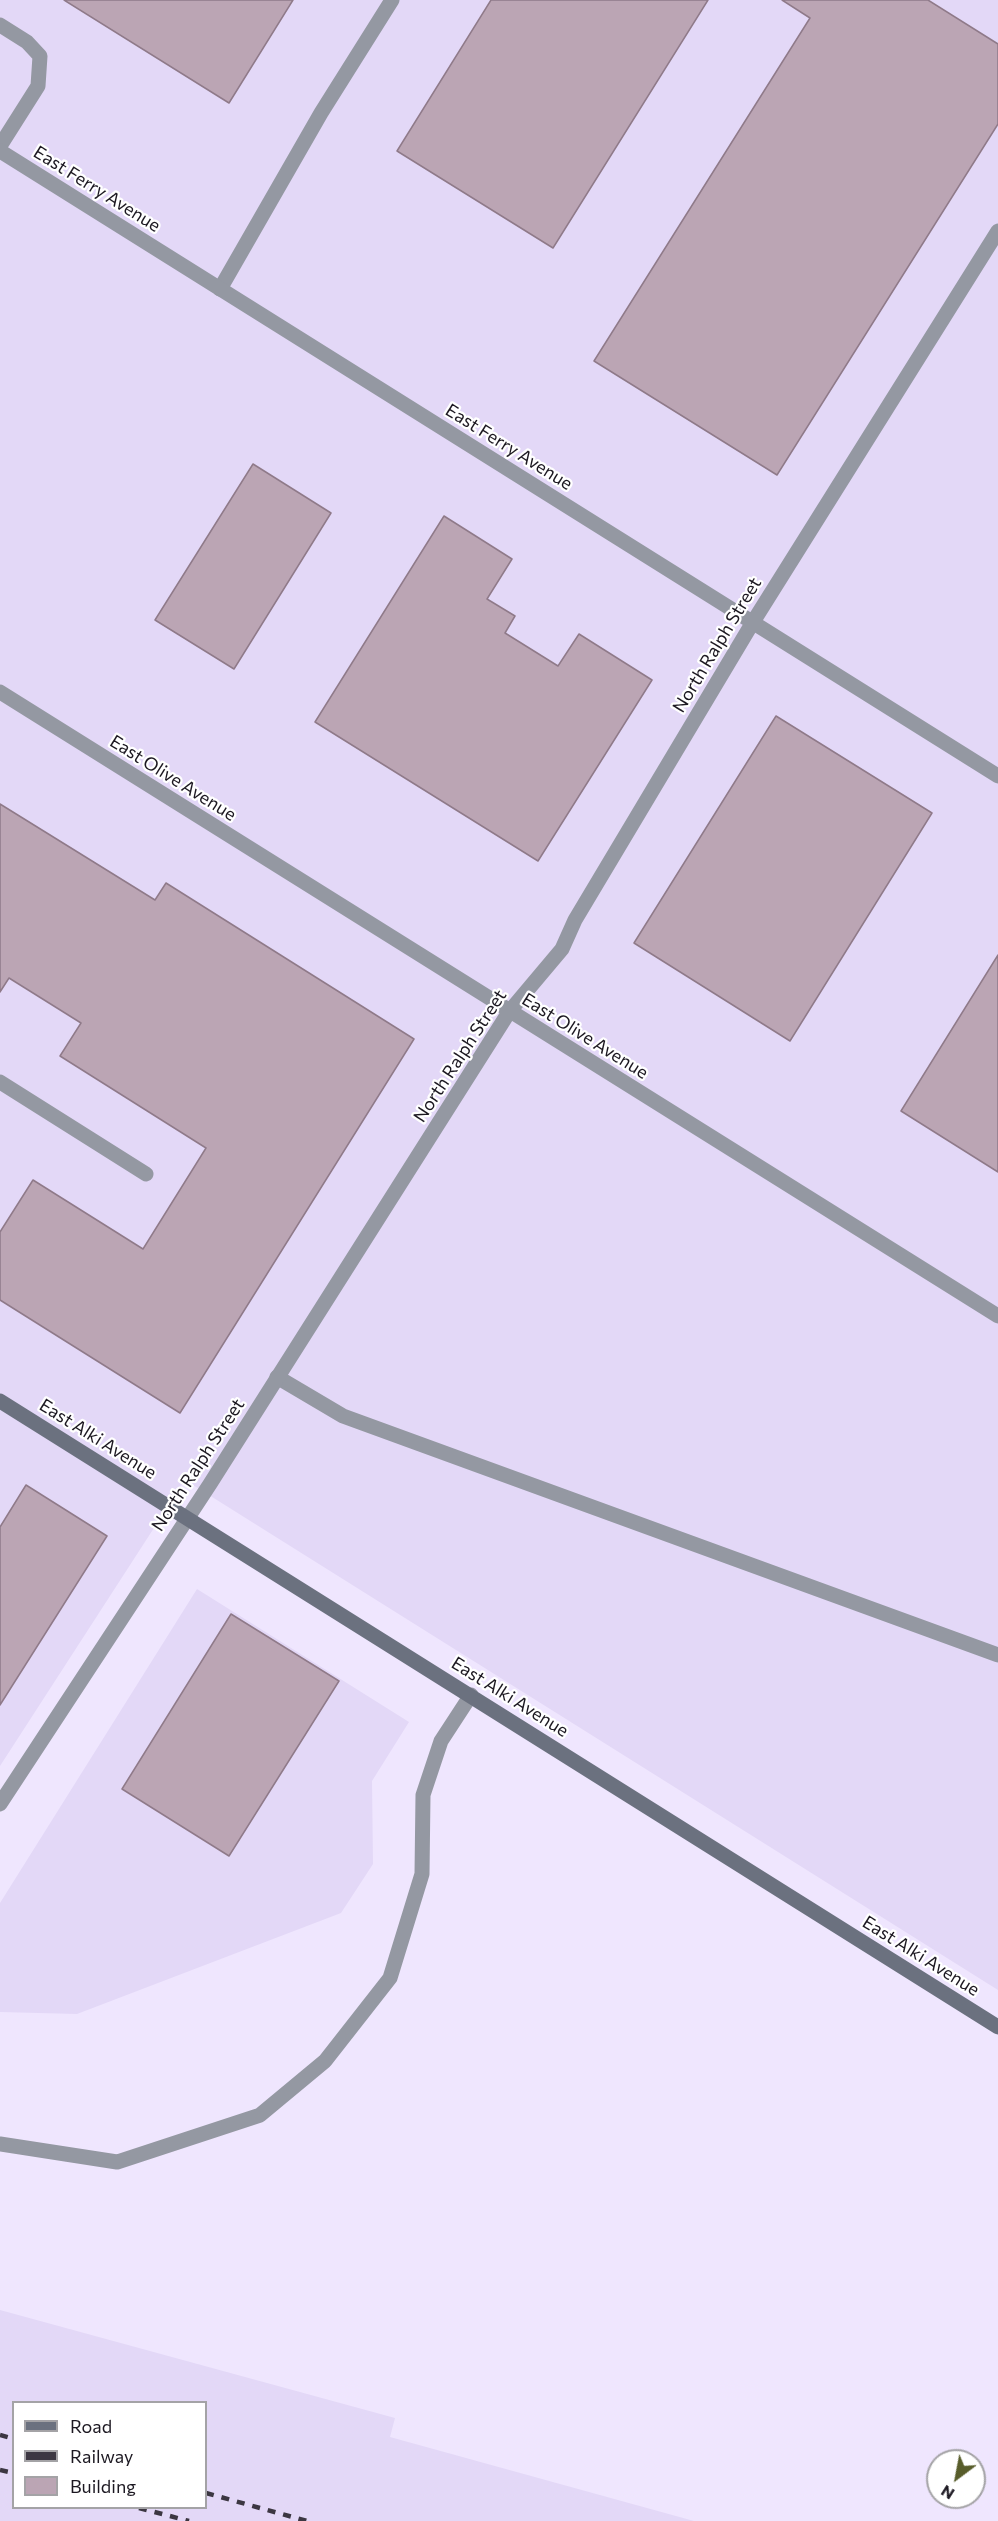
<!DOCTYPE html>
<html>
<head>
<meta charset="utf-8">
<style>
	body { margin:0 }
	#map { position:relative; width:998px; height:2521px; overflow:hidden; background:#efe6fe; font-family:Commissioner,sans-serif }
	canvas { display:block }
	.legend { position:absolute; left:12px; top:2401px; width:195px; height:108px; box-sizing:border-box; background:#fff; border:2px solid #a4a3a6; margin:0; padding:8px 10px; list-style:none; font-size:18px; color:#1c1821 }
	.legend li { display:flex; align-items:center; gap:12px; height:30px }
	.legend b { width:30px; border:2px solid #a4a3a6 }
	.north { position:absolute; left:926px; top:2449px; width:60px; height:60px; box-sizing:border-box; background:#fff; border:2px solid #a4a3a6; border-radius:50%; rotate:212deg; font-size:16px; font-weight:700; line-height:24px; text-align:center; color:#1c1821 }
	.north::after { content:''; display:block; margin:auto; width:21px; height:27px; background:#585d2b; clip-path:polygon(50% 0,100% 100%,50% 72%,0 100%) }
</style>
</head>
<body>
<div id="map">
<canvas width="998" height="2521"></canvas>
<ul class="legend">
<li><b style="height:8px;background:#6b717f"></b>Road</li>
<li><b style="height:8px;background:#3c3742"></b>Railway</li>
<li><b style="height:16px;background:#bba5b4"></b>Building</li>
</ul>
<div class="north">N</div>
</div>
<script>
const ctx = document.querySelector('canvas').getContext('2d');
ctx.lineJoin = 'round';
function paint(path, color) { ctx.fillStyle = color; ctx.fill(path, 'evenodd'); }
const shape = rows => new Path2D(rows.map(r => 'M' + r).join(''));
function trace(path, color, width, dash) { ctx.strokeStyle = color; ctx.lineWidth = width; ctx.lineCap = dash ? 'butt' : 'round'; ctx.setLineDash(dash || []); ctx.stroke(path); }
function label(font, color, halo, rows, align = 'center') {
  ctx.font = font + ' Commissioner,sans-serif'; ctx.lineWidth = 4.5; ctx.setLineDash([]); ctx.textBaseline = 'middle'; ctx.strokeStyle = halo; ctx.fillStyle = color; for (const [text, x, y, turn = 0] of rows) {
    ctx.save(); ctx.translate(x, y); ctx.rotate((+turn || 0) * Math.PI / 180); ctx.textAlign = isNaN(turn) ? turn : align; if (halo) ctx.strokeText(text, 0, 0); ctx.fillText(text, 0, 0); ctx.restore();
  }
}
const built = shape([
	[0,0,998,0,998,1990,185,1480,0,1766],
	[197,1589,409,1722,372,1781,373,1864,341,1913,77,2014,0,2012,0,1903],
	[0,2310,395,2418,390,2437,694,2521,0,2521],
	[206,2402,206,2508,14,2508,14,2402]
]);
const building = shape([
	[64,0,293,0,229,103,64,0],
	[491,0,708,0,553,248,397,151,491,0],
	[782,0,928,0,998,44,998,124,777,475,594,361,810,18,782,0],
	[253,464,331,513,234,669,155,620,253,464],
	[444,516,512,559,487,599,515,616,505,633,558,666,579,634,652,680,538,861,315,722,444,516],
	[776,716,932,813,790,1041,634,943,776,716],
	[0,804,155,900,166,883,414,1039,180,1413,0,1300,0,1232,33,1180,143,1249,206,1148,60,1056,81,1023,9,978,0,992,0,804],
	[998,955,998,1172,901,1111,998,955],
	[26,1485,107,1536,0,1705,0,1527,26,1485],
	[231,1614,339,1681,229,1856,122,1789,231,1614]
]);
const lane = shape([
	[0,25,27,42,40,56,38,86,0,146],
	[220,289,321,113,392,0],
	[0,1082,146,1174],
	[277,1377,343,1416,998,1655],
	[0,2144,117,2162,260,2115,325,2061,390,1978,422,1874,423,1795,441,1741,471,1695]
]);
const street = shape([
	[0,151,998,776],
	[0,692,998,1316],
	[0,1804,210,1484,509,1012,562,949,575,920,753,622,998,231]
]);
const secondary = shape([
	[0,1401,998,2027]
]);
const rail = shape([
	[0,2435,14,2439],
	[0,2470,14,2473],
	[206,2493,307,2521],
	[139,2508,189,2521]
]);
const streetNames = [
	["East Ferry Avenue",97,189,32],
	["East Ferry Avenue",509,447,32],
	["North Ralph Street",717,645,-59],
	["East Olive Avenue",173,778,32],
	["East Olive Avenue",585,1036,32],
	["North Ralph Street",460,1056,-57],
	["East Alki Avenue",98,1439,32],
	["North Ralph Street",198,1465,-57],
	["East Alki Avenue",510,1697,32],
	["East Alki Avenue",921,1956,32]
];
paint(built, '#e3d8f7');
paint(building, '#bba5b4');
trace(building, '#8f7a89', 1.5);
trace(lane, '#9498a2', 15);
trace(street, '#9498a2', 15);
trace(secondary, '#6b717f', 15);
trace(rail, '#3c3742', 4.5, [8, 8]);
label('18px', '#1c1821', '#fff', streetNames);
</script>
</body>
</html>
